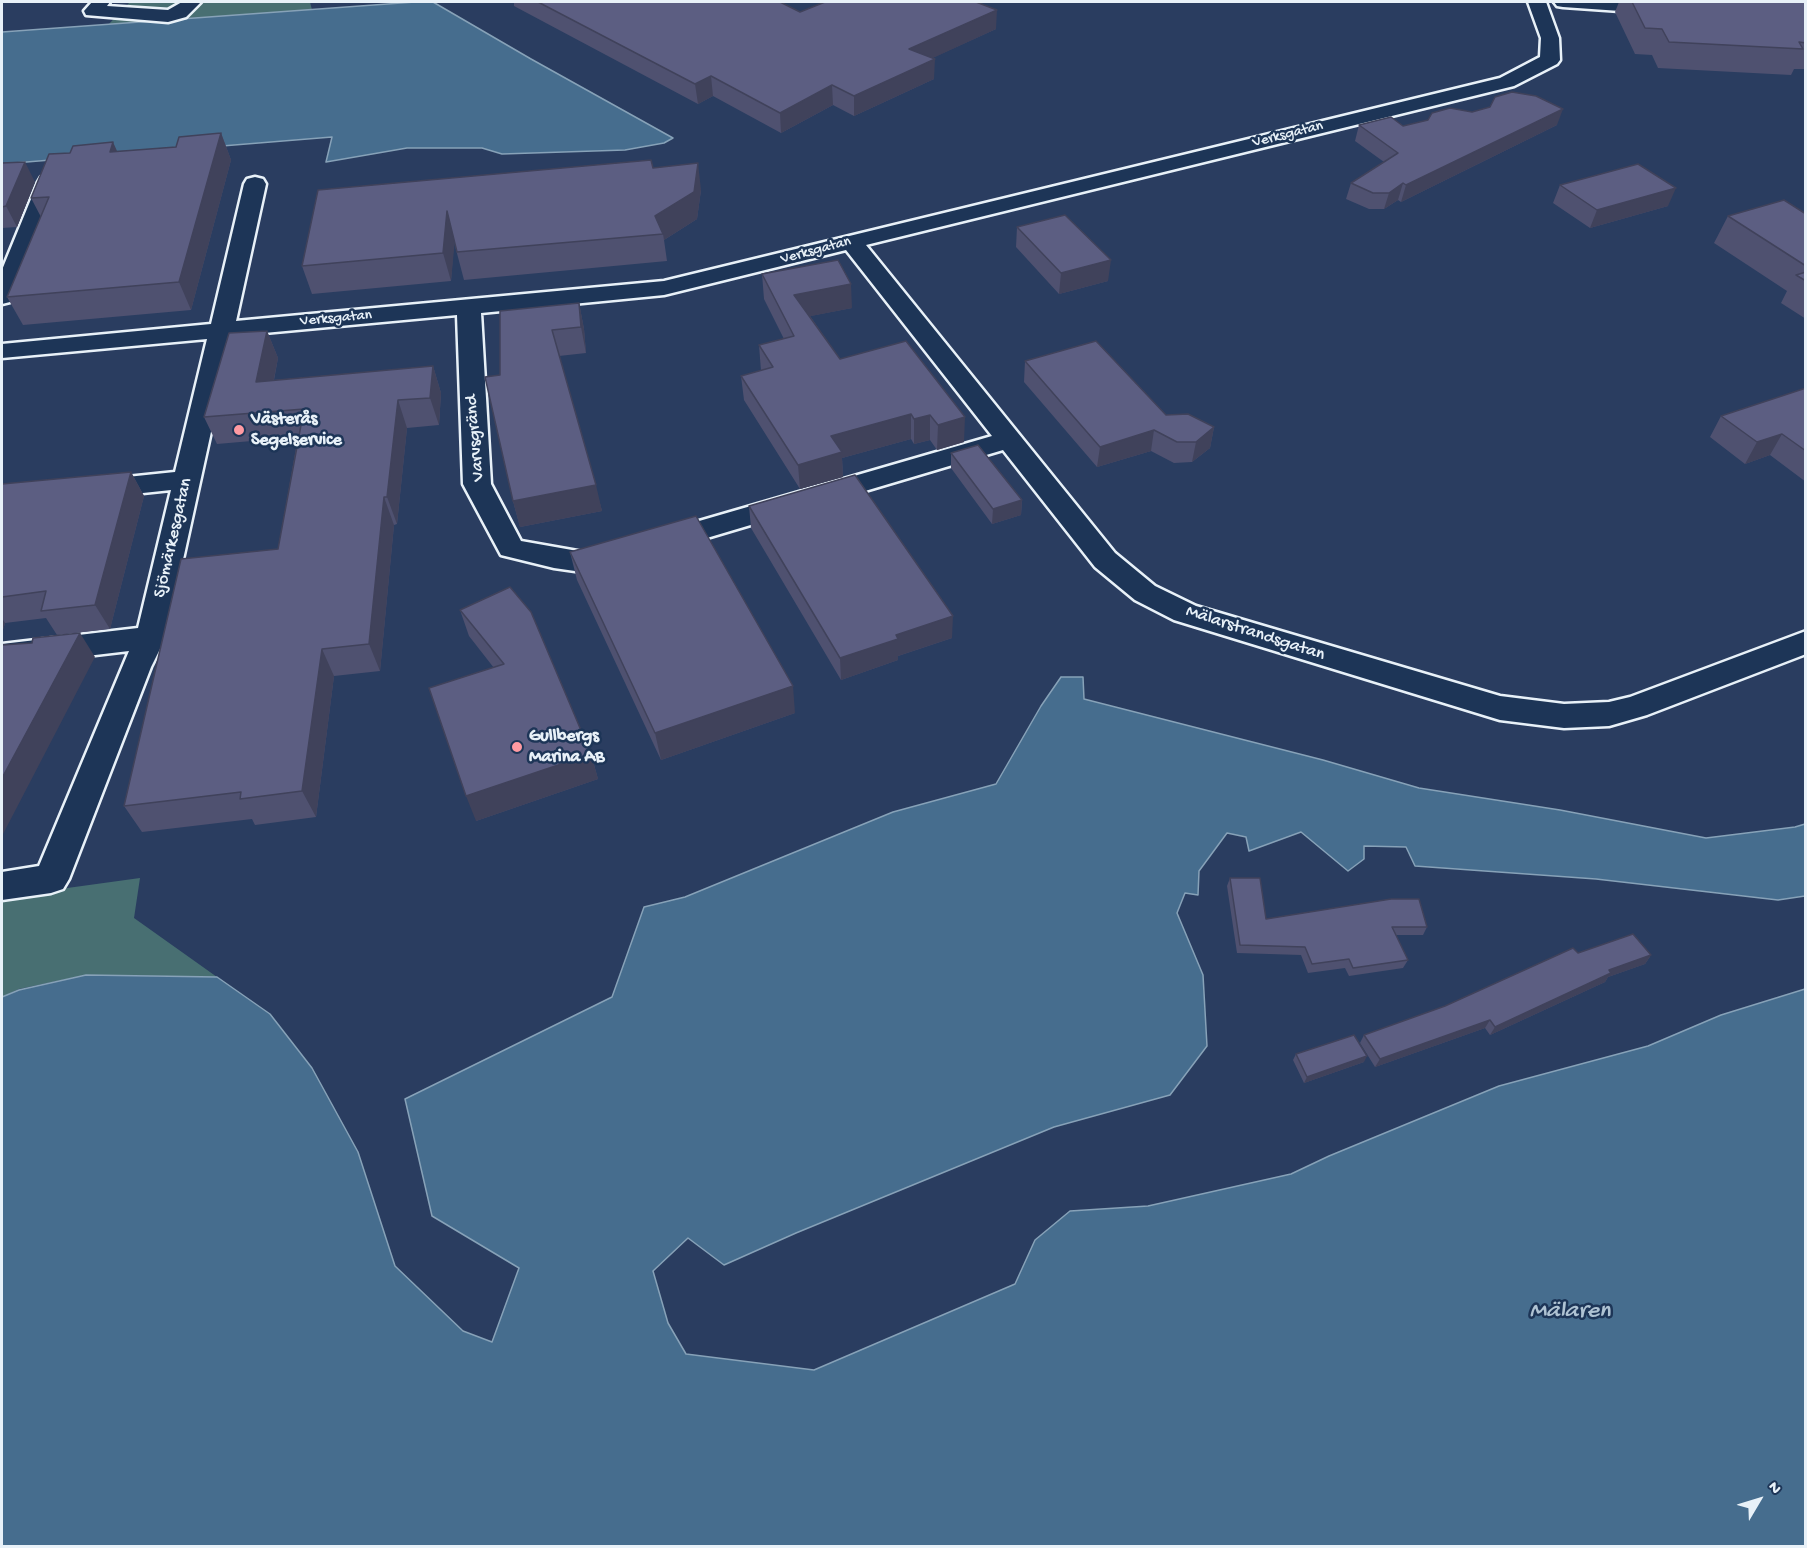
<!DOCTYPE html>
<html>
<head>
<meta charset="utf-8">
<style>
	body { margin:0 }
	#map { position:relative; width:1807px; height:1548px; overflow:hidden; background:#2a3d60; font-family:"Gochi Hand",sans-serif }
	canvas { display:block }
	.frame { position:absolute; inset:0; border:3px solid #e8f1f8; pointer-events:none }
	.north { position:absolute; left:1729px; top:1470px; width:60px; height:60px; -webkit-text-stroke:4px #1d3557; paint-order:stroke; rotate:52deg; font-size:16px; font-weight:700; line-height:24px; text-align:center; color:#e8f1f8 }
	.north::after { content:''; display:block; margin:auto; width:21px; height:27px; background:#e8f1f8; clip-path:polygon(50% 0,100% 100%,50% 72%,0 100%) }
</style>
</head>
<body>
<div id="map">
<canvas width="1807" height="1548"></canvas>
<div class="frame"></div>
<div class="north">N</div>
</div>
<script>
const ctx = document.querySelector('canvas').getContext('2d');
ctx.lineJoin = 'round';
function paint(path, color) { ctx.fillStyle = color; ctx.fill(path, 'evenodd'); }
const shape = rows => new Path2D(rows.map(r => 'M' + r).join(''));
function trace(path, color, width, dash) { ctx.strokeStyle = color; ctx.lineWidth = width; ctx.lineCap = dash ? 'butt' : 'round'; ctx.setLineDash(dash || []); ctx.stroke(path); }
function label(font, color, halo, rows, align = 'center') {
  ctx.font = font + ' "Gochi Hand",sans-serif'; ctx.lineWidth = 5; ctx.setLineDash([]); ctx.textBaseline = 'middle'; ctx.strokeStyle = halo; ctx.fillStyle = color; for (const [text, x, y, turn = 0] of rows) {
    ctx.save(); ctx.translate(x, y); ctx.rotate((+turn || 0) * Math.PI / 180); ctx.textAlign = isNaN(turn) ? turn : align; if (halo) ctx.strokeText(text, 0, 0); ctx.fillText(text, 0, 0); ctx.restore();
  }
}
const green = shape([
	[130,2,310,2,312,10,108,25],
	[140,878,134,918,217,977,86,975,19,989,2,997,2,897]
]);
const water = shape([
	[415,2,433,2,531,59,673,138,664,143,625,150,502,154,482,148,407,148,326,162,332,137,2,164,2,32,415,2],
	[1061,677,1083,677,1084,699,1323,760,1419,788,1560,810,1706,838,1795,827,1805,824,1805,896,1778,900,1596,879,1415,866,1406,847,1364,846,1364,859,1348,871,1301,832,1249,851,1246,837,1227,833,1199,871,1198,895,1185,893,1177,913,1203,975,1207,1046,1170,1095,1054,1127,796,1233,724,1265,688,1238,653,1271,668,1323,686,1354,814,1370,1015,1284,1035,1240,1070,1211,1148,1206,1291,1174,1329,1156,1499,1086,1648,1046,1721,1015,1805,989,1805,1546,2,1546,2,997,19,990,86,975,217,977,270,1014,312,1068,358,1152,395,1266,463,1331,492,1342,519,1268,432,1216,405,1099,612,997,644,907,685,897,893,812,996,784,1041,706,1061,677]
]);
const minor = shape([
	[92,2,110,2,107,6,168,10,182,2,201,2,186,17,168,22,86,15,84,11,92,2],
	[1528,2,1546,2,1559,38,1560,60,1557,64,1514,86,866,245,1115,553,1155,586,1196,606,1500,696,1564,704,1609,702,1630,697,1806,631,1806,654,1647,715,1609,726,1564,728,1500,720,1174,620,1135,600,1095,567,1003,450,589,573,554,568,501,555,463,484,457,315,232,336,166,637,151,667,69,879,63,889,51,893,2,900,2,872,39,866,129,651,2,666,2,644,138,628,171,490,2,508,2,490,175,472,207,339,2,358,2,344,211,324,244,184,247,179,255,177,263,179,266,184,236,321,664,281,1500,78,1540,57,1541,38,1528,2],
	[846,250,992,436,589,553,521,541,491,484,481,313,664,295,846,250],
	[49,175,57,177,60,182,14,297,10,302,2,304,2,270,38,182,41,177,49,175]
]);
const secondary = shape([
	[1554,2,1646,2,1669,4,1672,8,1669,12,1663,14,1563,7,1557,6,1554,2]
]);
const wall = shape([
	[514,2,780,2,800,12,996,29,932,58,934,79,854,116,833,105,781,133,713,96,698,104,514,6],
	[1619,2,1806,2,1806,69,1794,69,1791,75,1658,68,1652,55,1635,54,1615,12],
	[1428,120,1557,125,1401,202,1398,200,1384,209,1369,209,1346,199,1351,183,1384,162,1355,141,1359,125,1403,126],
	[221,133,231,160,191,310,23,325,7,297,41,217,31,198,117,151,176,147],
	[2,163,35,182,17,227,2,228],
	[653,168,701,190,697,219,664,240,667,261,464,280,454,242,451,281,312,294,302,266],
	[1560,185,1668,206,1590,228,1553,203],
	[1806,214,1806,319,1781,303,1787,291,1714,243,1728,216],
	[1017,227,1108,281,1059,294,1016,247],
	[762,274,852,308,810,316,840,359,906,341,964,442,937,450,930,440,914,444,911,439,842,458,843,477,800,489,744,400,741,376,761,371,759,345,784,339,764,299],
	[579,303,584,329,586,353,559,356,602,511,520,527,513,501,500,375],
	[267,331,278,358,274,380,433,366,441,393,439,425,407,428,397,524,394,525,380,671,334,676,316,817,255,825,252,819,142,832,124,806,278,549,298,437,217,444,204,417],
	[1025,361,1166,415,1214,427,1210,448,1192,462,1174,463,1151,451,1097,467,1024,382],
	[1806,388,1806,482,1770,455,1745,464,1710,437,1721,416],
	[951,453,1022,500,1021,515,992,524,951,468],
	[131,472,144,496,110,629,57,635,46,618,5,623,2,633,2,484],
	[749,506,952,638,898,656,898,660,841,680,751,528],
	[570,552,795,713,661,760,577,580],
	[460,610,591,754,598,779,476,821,494,668,469,636],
	[1230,878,1266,919,1427,927,1423,935,1396,935,1408,960,1403,968,1349,976,1345,968,1308,973,1301,955,1237,953,1227,886],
	[1578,953,1651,955,1645,964,1608,977,1605,982,1490,1035,1485,1028,1375,1067,1360,1043,1364,1035,1445,1006],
	[1296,1054,1364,1062,1304,1083,1293,1060]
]);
const shadedWall = shape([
	[997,10,996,29,909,69,909,49],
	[935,59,934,79,854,116,854,96],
	[711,76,713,96,698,104,695,84],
	[832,85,833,105,781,133,780,113],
	[1563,109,1557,125,1401,202,1406,185],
	[221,133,231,160,191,310,179,282],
	[113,142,125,169,110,152],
	[25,162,35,182,17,227,6,206],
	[698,163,701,190,697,219,664,240,663,234,655,216],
	[1403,183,1398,200,1384,209,1389,193],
	[1676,188,1668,206,1590,228,1597,210],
	[447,211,455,239,451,281,443,253],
	[1111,260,1108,281,1059,294,1061,273],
	[851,284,852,308,796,319,794,295],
	[579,303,584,329,586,353,581,327],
	[267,331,278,358,268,409,256,382],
	[433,366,441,393,439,425,430,398],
	[398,400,407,428,397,524,387,497],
	[911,414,911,439,842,458,843,477,800,489,798,465,831,436],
	[930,415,930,440,914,444,914,419],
	[965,417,964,442,937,450,938,425],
	[1214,427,1210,448,1192,462,1196,442],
	[1154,430,1151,451,1097,467,1100,447],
	[1782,434,1770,455,1745,464,1757,442],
	[131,472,144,496,110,629,95,605],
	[596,485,602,511,520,527,513,501],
	[384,497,394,525,380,671,369,644],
	[1022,500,1021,515,992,524,993,509],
	[953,616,952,638,898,656,898,660,841,680,840,658,896,635],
	[2,618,5,623,2,633],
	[80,633,95,657,2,836,2,778],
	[322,649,334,676,316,817,302,791],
	[793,686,795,713,661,760,655,733],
	[591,754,598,779,476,821,466,796],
	[1651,955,1645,964,1608,977,1605,982,1490,1035,1495,1027,1609,970],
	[1490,1020,1485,1028,1375,1067,1380,1059],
	[1367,1056,1364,1062,1304,1083,1307,1077]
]);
const building = shape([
	[538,2,780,2,800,12,825,2,976,2,997,10,909,49,935,59,854,96,832,85,780,113,711,76,695,84,538,2],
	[1632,2,1806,2,1806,43,1799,42,1803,49,1669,42,1662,29,1645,28,1632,2],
	[1512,92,1536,96,1563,109,1406,185,1403,183,1389,193,1373,193,1351,183,1398,153,1359,125,1391,117,1403,126,1428,120,1432,113,1450,108,1472,112,1490,107,1495,97,1512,92],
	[221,133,179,282,7,297,49,197,31,198,49,154,70,153,73,146,113,142,110,152,176,147,179,137,221,133],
	[651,160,653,168,698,163,694,192,655,216,663,234,457,252,447,211,443,253,302,266,318,190,651,160],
	[25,162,6,206,2,207,2,163,25,162],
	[1638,164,1676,188,1597,210,1560,185,1638,164],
	[1784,200,1806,214,1806,266,1728,216,1784,200],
	[1065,215,1111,260,1061,273,1017,227,1065,215],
	[838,260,851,284,794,295,840,359,906,341,965,417,938,425,930,415,914,419,911,414,831,436,842,452,798,465,741,376,773,367,759,345,794,336,762,274,838,260],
	[1806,272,1806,281,1796,275,1806,272],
	[579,303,581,327,552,330,596,485,513,501,485,377,500,375,500,311,579,303],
	[267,331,256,382,433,366,430,398,398,400,387,497,384,497,369,644,322,649,302,791,240,799,241,792,124,806,181,559,278,549,304,409,204,417,229,333,267,331],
	[1096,341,1166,415,1188,414,1214,427,1196,442,1177,442,1154,430,1100,447,1025,361,1096,341],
	[1806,388,1806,451,1782,434,1757,442,1721,416,1806,388],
	[978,445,1022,500,993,509,951,453,978,445],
	[131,472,95,605,41,611,46,591,2,597,2,484,131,472],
	[855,475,953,616,896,635,898,639,840,658,749,506,855,475],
	[696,516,793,686,655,733,570,552,696,516],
	[510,587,531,612,591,754,466,796,429,688,504,664,460,610,510,587],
	[80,633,2,778,2,645,32,643,33,638,80,633],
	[1230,878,1260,878,1266,919,1391,899,1419,899,1427,927,1392,927,1408,960,1353,968,1349,959,1312,964,1305,947,1240,945,1230,878],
	[1633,934,1651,955,1609,970,1611,973,1495,1027,1490,1020,1380,1059,1364,1035,1445,1006,1573,948,1578,953,1633,934],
	[1354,1035,1367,1056,1307,1077,1296,1054,1354,1035]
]);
const markers = [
	[239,430,6,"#ff9aa2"],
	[517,747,6,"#ff9aa2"]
];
const farStreetnames = [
	["Verksgatan",1288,135,-14],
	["Verksgatan",816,251,-15],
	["Verksgatan",336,319,-5]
];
const poiNames = [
	["Västerås",251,420],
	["Segelservice",251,441],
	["Gullbergs",529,737],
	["Marina AB",529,758]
];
const streetNames = [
	["Varvsgränd",476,438,-95],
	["Sjömärkesgatan",174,538,-77],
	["Mälarstrandsgatan",1255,634,18]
];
const nearWaternames = [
	["Mälaren",1570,1312]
];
paint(green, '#486f72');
paint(water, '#466d8e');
trace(water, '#87a2b8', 1.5);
trace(minor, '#e8f1f8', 5);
trace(secondary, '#e8f1f8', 5);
paint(minor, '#1d3557');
paint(secondary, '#1d3557');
paint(wall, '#4f5170');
paint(shadedWall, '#40425b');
paint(building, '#5c5e82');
trace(building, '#40425b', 1.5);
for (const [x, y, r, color] of markers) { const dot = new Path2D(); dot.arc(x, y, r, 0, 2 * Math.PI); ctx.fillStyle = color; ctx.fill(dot); trace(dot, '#1d3557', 2); }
label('15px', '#e8f1f8', '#1d3557', farStreetnames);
label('bold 18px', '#e8f1f8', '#1d3557', poiNames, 'left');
label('18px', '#e8f1f8', '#1d3557', streetNames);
label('italic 24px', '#afc3d3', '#1d3557', nearWaternames);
</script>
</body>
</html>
